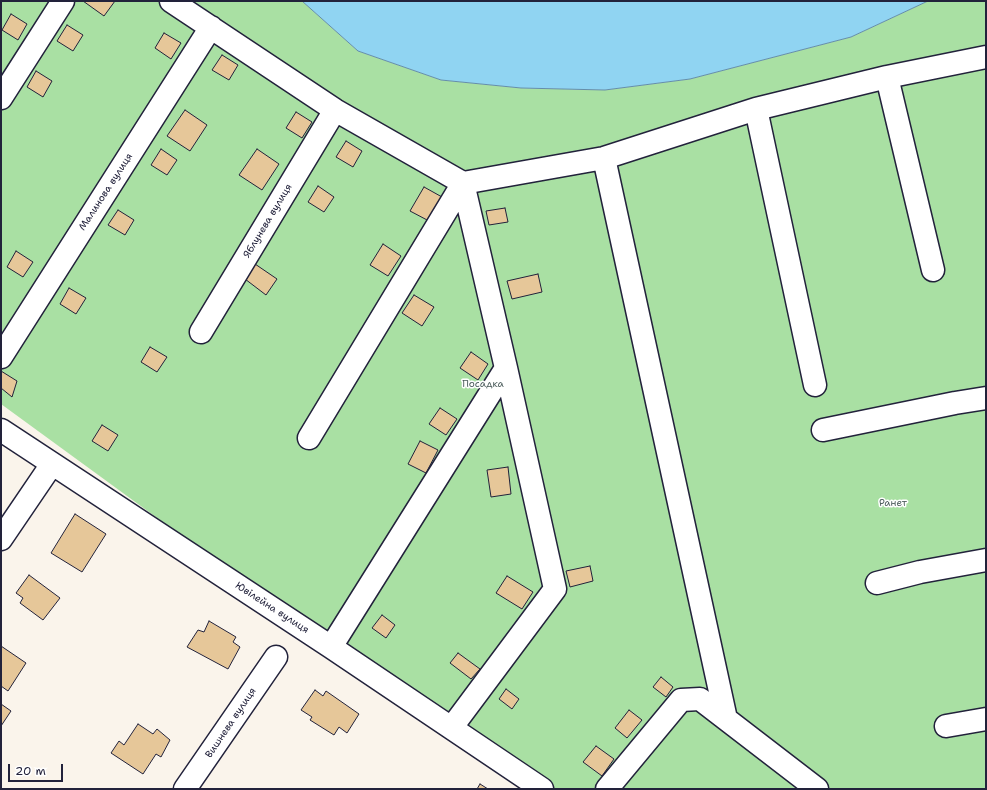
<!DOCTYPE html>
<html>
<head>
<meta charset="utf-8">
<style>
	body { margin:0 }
	#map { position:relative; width:987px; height:790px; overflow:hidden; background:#faf4eb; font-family:"Shantell Sans",sans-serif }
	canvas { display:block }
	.frame { position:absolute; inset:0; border:2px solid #22223b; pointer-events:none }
	.scale { position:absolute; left:8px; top:764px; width:55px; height:18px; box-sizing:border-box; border:2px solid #22223b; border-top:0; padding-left:5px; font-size:12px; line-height:14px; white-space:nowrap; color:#22223b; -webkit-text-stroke:3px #fff; paint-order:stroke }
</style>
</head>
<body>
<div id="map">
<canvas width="987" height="790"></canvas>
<div class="frame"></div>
<div class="scale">20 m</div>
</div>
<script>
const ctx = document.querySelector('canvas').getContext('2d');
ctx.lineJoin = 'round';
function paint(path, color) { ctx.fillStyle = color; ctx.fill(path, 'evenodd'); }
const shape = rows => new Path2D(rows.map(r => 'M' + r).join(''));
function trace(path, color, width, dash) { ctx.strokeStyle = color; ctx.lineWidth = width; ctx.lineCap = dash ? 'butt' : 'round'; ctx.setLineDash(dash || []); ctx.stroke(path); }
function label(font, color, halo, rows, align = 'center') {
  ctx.font = font + ' "Shantell Sans",sans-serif'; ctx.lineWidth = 3; ctx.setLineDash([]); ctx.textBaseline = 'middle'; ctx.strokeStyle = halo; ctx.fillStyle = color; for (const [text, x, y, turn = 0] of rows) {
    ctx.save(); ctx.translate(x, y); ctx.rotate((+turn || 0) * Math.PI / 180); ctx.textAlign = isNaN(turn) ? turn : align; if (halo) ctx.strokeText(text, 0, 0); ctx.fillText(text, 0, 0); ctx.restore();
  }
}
const green = shape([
	[1,1,302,1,358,51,441,80,521,88,605,90,690,79,851,37,928,1,986,1,986,789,554,789,286,612,1,404]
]);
const water = shape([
	[302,1,928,1,851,37,690,79,605,90,521,88,441,80,358,51,302,1]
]);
const building = shape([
	[83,1,115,1,104,16,83,1],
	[11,14,27,24,18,40,2,30,11,14],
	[67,25,83,35,73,51,57,41,67,25],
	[164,33,181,43,171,59,155,48,164,33],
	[222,55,238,65,229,80,212,70,222,55],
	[36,71,52,81,43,97,27,87,36,71],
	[185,110,207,125,190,151,167,136,185,110],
	[296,112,312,122,302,138,286,128,296,112],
	[346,141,362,151,353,167,336,157,346,141],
	[161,149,177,160,167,175,151,165,161,149],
	[257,149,279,164,262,190,239,175,257,149],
	[318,186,334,197,324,212,308,202,318,186],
	[424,187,442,197,429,221,410,211,424,187],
	[505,208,508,222,489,225,486,211,505,208],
	[118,210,134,220,125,235,108,225,118,210],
	[383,244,401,256,388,276,370,265,383,244],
	[16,251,33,262,23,277,7,267,16,251],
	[255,264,277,279,266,295,245,279,255,264],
	[538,274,542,292,512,299,507,281,538,274],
	[69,288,86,298,76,314,60,304,69,288],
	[414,295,434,307,422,326,402,313,414,295],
	[150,347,167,357,157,372,141,362,150,347],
	[471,352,488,364,478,380,460,368,471,352],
	[1,371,17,381,12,397,1,388,1,371],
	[440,408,457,419,446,435,429,424,440,408],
	[102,425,118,435,108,451,92,441,102,425],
	[420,441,438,450,426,473,408,464,420,441],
	[508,467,511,494,491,497,487,470,508,467],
	[75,514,106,534,82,572,51,553,75,514],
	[590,566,593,581,570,587,566,571,590,566],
	[29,575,60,598,43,620,20,603,23,598,16,593,29,575],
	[507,576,533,592,522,609,496,593,507,576],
	[382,615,395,625,386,638,372,628,382,615],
	[209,621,236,637,233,642,240,647,228,669,187,647,198,630,204,632,209,621],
	[1,646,26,663,8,691,1,686,1,646],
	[458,653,480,669,471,679,450,663,458,653],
	[661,677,673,687,666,697,653,687,661,677],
	[506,689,519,699,512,709,499,699,506,689],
	[315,690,323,696,326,691,359,714,347,733,339,727,334,735,310,720,312,717,301,710,315,690],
	[1,704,11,711,1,726,1,704],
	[629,710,642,720,627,738,615,728,629,710],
	[138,724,153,734,157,729,170,740,161,757,156,754,143,774,111,753,119,741,124,745,138,724],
	[596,746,614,759,602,776,583,762,596,746],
	[480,784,488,789,477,789,480,784]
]);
const minor = shape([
	[171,1,335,110,463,183,604,158,756,109,887,77,986,57],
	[887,77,933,270],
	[1,98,63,1],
	[756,109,815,385],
	[604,158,726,719,817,789],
	[201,332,335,110],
	[1,357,211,27],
	[1,430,331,647,542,789],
	[823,430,955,403,986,398],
	[309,438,463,183],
	[1,539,52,464],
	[877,583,920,572,986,560],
	[331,647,506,368],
	[946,726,986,719],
	[452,727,555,589,506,368,463,183],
	[185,789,276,657],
	[607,789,681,700,700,699,726,719]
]);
const streetNames = [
	["Малинова вулиця",106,192,-57],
	["Яблунева вулиця",268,221,-59],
	["Ювілейна вулиця",272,608,33],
	["Вишнева вулиця",231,723,-56]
];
const parkNames = [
	["Посадка",483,384],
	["Ранет",893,503]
];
paint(green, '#a9e0a3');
paint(water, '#90d4f2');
trace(water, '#648da9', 1);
paint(building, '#e6c799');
trace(building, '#22223b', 1);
trace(minor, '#22223b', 25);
trace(minor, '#fff', 22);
label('10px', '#22223b', '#fff', streetNames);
label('10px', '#4a5b5a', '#fff', parkNames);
</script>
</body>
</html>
